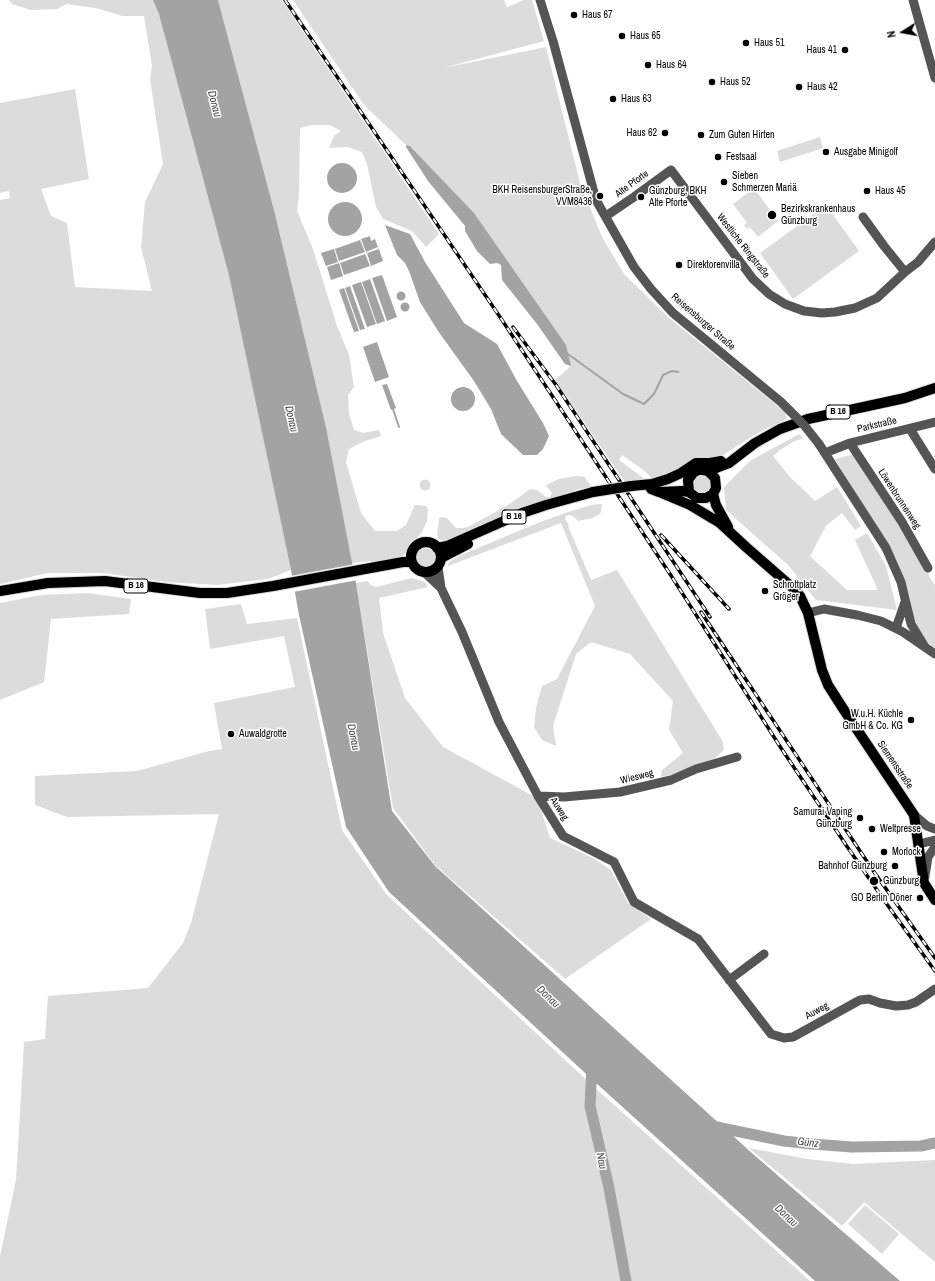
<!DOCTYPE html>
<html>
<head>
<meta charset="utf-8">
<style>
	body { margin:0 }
	#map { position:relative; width:935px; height:1281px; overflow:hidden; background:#fff; font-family:"Archivo Narrow",sans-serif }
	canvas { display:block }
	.north { position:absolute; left:883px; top:12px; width:40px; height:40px; -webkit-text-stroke:3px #fff; paint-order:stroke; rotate:259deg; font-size:11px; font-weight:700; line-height:16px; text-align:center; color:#000 }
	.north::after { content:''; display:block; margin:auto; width:14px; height:18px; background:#000; clip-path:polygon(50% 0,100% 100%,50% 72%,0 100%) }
</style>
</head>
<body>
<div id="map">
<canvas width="935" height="1281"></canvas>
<div class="north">N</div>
</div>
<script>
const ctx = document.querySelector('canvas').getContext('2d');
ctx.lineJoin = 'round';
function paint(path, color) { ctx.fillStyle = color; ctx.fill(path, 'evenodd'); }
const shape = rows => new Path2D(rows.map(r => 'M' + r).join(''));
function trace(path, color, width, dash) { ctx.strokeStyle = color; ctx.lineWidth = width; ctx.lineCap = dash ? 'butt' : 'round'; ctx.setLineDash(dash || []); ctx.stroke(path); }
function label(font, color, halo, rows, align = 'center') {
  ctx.font = font + ' "Archivo Narrow",sans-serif'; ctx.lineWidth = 3; ctx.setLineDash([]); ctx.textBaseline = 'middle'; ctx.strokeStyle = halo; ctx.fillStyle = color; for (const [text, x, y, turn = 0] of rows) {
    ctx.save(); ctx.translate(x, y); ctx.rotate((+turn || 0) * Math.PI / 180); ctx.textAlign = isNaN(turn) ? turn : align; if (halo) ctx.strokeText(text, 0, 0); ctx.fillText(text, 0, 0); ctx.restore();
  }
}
const green = shape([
	[9,0,154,0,160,14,230,275,291,570,268,579,218,585,166,582,103,573,48,573,0,584,0,200,10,198,9,191,0,193,0,103,75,89,89,179,41,189,51,216,67,223,75,287,152,291,141,247,145,202,163,164,150,79,152,66,144,16,122,16,96,8,66,4,57,9,31,10,12,4],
	[218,0,282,0,439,234,426,247,412,231,383,219,376,207,367,164,362,152,348,147,329,148,334,136,341,131,330,125,312,125,300,128,299,196,297,211,313,249,337,326,349,355,354,387,348,395,349,414,354,430,363,433,379,430,381,436,365,441,349,449,346,462,361,513,375,531,397,531,406,525,415,505,426,506,428,509,427,521,422,532,409,547,403,556,398,558,372,564,371,561,352,563,326,427,274,210],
	[293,0,504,0,507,7,524,0,532,0,544,41,443,68,546,47,580,183,602,237,624,274,668,317,785,412,787,418,780,424,767,428,753,436,720,457,655,479,651,478,645,471,622,455,619,460,642,477,643,478,642,481,625,482,555,380,571,366,474,213,410,146,406,145,364,105],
	[820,137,823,148,780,162,777,151],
	[754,188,778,221,758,237,750,227,747,229,744,225,747,223,733,204],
	[826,205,859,251,793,299,760,253],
	[799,434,803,438,793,442,780,450,773,456,789,476,815,501,837,487,861,526,855,530,842,513,826,526,810,556,847,590,878,590,855,540,867,533,886,566,897,610,816,600,788,565,726,510,724,487,750,461],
	[855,454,921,554,930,578,935,585,935,648,926,641,911,618,910,598,896,559,835,459],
	'691 484a10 10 0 1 1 20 0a10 10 0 1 1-20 0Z',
	[577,476,585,477,591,487,579,489,449,542,447,541,440,540,438,538,437,534,439,519,441,517,447,518,456,528,462,528,468,527,508,505,529,490,533,489,537,490,546,497,550,497,552,493,546,486,548,484,559,479],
	'419.5 485a5.5 5.5 0 1 1 11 0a5.5 5.5 0 1 1-11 0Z',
	[602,504,601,512,598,515,593,518,578,521,574,517,570,515,566,516,565,519,569,525,568,526,591,580,617,570,723,742,724,750,715,758,677,773,661,777,662,770,683,753,669,730,673,701,630,654,591,642,576,654,553,726,556,746,542,740,534,727,536,708,542,686,557,679,595,606,561,523,448,566,449,562,459,556,540,522,568,512,591,505],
	'416 558a10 10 0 1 1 20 0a10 10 0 1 1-20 0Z',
	[412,578,425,582,428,587,379,598,383,633,405,698,443,747,537,798,550,838,593,858,611,870,628,903,651,919,565,979,435,865,393,808,356,583,367,581,371,585,376,587],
	[87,593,131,599,129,614,51,619,44,682,0,700,0,603,41,595],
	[241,604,247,624,297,618,342,830,386,894,593,1086,810,1281,0,1281,0,1256,16,1180,24,1042,45,1039,48,996,148,988,183,943,191,923,219,814,67,817,35,805,35,776,137,771,209,751,222,749,214,703,295,687,284,636,210,649,205,609],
	[749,1148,807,1159,853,1164,935,1160,935,1262,864,1202,842,1226],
	[865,1205,899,1234,882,1254,848,1224]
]);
const water = shape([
	[153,0,218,0,274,210,326,427,356,583,392,811,435,866,753,1154,900,1281,815,1281,596,1083,389,892,346,827,299,615,291,570,229,275,159,14],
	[406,145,410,146,474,213,566,345,571,366,565,364,537,324,502,280,501,265,497,263,490,264,477,251,465,231,465,226,428,181,406,147],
	'327 178a15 15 0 1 1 30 0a15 15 0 1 1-30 0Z',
	'328 219a17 17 0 1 1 34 0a17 17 0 1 1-34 0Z',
	[385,225,410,234,425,262,464,323,497,344,517,381,543,423,549,436,543,449,537,455,523,455,501,434,491,409,474,381,438,331,420,302,409,271,405,263,397,255],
	[370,236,371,241,375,239,378,247,366,252,361,239],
	[360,240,365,252,339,261,335,249],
	[334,249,338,262,326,266,321,253],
	[379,249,383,261,371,266,367,253],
	[365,254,370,266,344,275,340,263],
	[339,263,343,276,331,280,327,267],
	[382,275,397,317,387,321,372,278],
	[370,279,385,321,377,324,362,282],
	[361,282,376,324,367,327,352,285],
	[350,286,365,329,360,330,345,288],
	[344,288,359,331,354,332,339,290],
	'396.5 296a4.5 4.5 0 1 1 9 0a4.5 4.5 0 1 1-9 0Z',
	'400.5 307a4.5 4.5 0 1 1 9 0a4.5 4.5 0 1 1-9 0Z',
	[377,342,389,377,375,382,363,347],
	[387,384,396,408,391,410,382,385],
	'451 399a12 12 0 1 1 24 0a12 12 0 1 1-24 0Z'
]);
const pier = shape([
	[355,564,358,580,293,592,290,576]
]);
const stream = shape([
	[568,354,623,394,644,404,654,394,663,375,672,371,678,372],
	[393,409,399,427]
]);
const river = shape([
	[592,1065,590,1106,609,1188,626,1281],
	[712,1126,784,1141,812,1144,852,1147,921,1146,935,1143]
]);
const minor = shape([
	[540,0,553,41,596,200,634,267,651,289,673,313,781,402,790,411],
	[913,0,935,78],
	[606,216,634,197,671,170,753,279,769,294,785,304,804,311,822,313,835,312,855,308,877,298,905,272,918,262,935,242],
	[863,217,884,246,905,272],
	[910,429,935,469],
	[850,443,902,522,928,568],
	[819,444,886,548,901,582,911,624,925,647],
	[825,453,850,443,935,422],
	[438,567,441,588,462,632,499,722,538,796,563,836,614,862,634,902,698,939,771,1034,784,1038,793,1037,860,1000,869,999,880,1003,896,1006,908,1005,916,1002,935,989],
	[424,572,441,588],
	[808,613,824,609,857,615,881,621,903,632,935,654],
	[896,628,905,602],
	[538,796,564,797,620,792,671,780,696,769,737,757],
	[914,815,927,826,935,829],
	[919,844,935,840],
	[925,876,928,857,935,847],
	[729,980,764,954]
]);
const major = shape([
	[708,471,729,463,755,443,780,429,808,419,905,398,935,388],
	[631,486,652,484,668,479,681,473,696,463,710,463,721,461],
	[651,489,659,492,682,491,689,492,697,498,706,498,713,494,716,488,715,478,708,471,703,470,698,470,693,473,688,480,689,492],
	[659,492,690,505,720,523,746,547,793,588,800,596,808,613,822,670,828,685,842,707,914,815,924,883,935,900],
	[713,494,716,505,728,527],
	'411 557a15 15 0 1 1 30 0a15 15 0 1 1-30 0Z',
	[437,548,447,546,522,513,546,505,593,492],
	[441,558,468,544],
	[0,591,48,583,105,581,200,593,227,593,273,586,403,562,412,562]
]);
const rail = shape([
	[285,0,500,317,670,574,781,748,846,845,886,903,935,971],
	[513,327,556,385,710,617],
	[661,535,729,609],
	[701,612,872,869,935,958]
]);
const minorBridge = shape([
	[790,411,804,425,819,444]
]);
const majorBridge = shape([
	[593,492,631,486]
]);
const markers = [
	[574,15,4,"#000"],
	[622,36,4,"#000"],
	[746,43,4,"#000"],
	[845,50,4,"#000"],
	[648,65,4,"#000"],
	[712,82,4,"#000"],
	[799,87,4,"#000"],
	[613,99,4,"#000"],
	[665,133,4,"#000"],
	[701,135,4,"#000"],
	[826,152,4,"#000"],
	[718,157,4,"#000"],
	[724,182,4,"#000"],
	[867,191,4,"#000"],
	[600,196,4,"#000"],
	[641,197,4,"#000"],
	[772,215,5,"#000"],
	[679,265,4,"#000"],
	[765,591,4,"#000"],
	[911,720,4,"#000"],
	[231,734,4,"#000"],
	[860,818,4,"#000"],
	[872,829,4,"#000"],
	[884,852,4,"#000"],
	[895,866,4,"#000"],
	[874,881,5,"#000"],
	[920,898,4,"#000"]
];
const shields = [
	[838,412,24],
	[514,517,24],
	[136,586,24]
];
const shieldNames = [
	["B 16",838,412],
	["B 16",514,517],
	["B 16",136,586]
];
const poiNames = [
	["Haus 67",582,15],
	["Haus 65",630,36],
	["Haus 51",754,43],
	["Haus 41",837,50,"right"],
	["Haus 64",656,65],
	["Haus 52",720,82],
	["Haus 42",807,87],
	["Haus 63",621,99],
	["Haus 62",657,133,"right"],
	["Zum Guten Hirten",709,135],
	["Ausgabe Minigolf",834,152],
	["Festsaal",726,157],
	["Sieben",732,176],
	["Schmerzen Mariä",732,188],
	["BKH ReisensburgerStraße,",592,190,"right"],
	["VVM8436",592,202,"right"],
	["Günzburg, BKH",649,191],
	["Alte Pforte",649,203],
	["Haus 45",875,191],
	["Bezirkskrankenhaus",781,209],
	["Günzburg",781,221],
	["Direktorenvilla",687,265],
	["Schrottplatz",773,585],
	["Gröger",773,597],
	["W.u.H. Küchle",903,714,"right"],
	["GmbH & Co. KG",903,726,"right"],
	["Auwaldgrotte",239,734],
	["Samurai Vaping",852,812,"right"],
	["Günzburg",852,824,"right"],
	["Weltpresse",880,829],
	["Morlock",892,852],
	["Bahnhof Günzburg",887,866,"right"],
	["Günzburg",883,881],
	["GO Berlin Döner",912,898,"right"]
];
const streetNames = [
	["Alte Pforte",632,184,-36],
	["Westliche Ringstraße",743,246,52],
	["Reisensburger Straße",703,322,41],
	["Parkstraße",877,425,-13],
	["Löwenbrunnenweg",899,499,57],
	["Siemensstraße",895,765,56],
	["Wiesweg",637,777,-14],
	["Auweg",559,809,58],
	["Auweg",817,1011,-28]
];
const waterNames = [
	["Donau",214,104,76],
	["Donau",291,419,77],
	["Donau",353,737,79],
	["Donau",548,997,43],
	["Günz",808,1143,8],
	["Nau",601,1161,78],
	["Donau",786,1216,43]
];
paint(green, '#dcdcdc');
paint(water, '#a3a3a3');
paint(pier, '#fff');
trace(stream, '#a3a3a3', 2);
trace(river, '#a3a3a3', 11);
trace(major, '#dbdbdb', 12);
trace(minor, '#555', 9);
trace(major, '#000', 10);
trace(rail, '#000', 3.5);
trace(rail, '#fff', 2, [6]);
trace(majorBridge, '#dbdbdb', 12, []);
trace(minorBridge, '#555', 9);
trace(majorBridge, '#000', 10);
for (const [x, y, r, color] of markers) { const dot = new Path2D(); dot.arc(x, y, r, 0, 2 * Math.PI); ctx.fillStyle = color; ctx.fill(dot); trace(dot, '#fff', 1.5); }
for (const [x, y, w] of shields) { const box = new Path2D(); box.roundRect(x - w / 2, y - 7, w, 14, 3); ctx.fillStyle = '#fff'; ctx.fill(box); trace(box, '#000', 1); }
label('bold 9px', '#000', null, shieldNames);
label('10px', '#000', '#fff', poiNames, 'left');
label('10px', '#000', '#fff', streetNames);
label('italic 11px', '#444', '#fff', waterNames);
</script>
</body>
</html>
